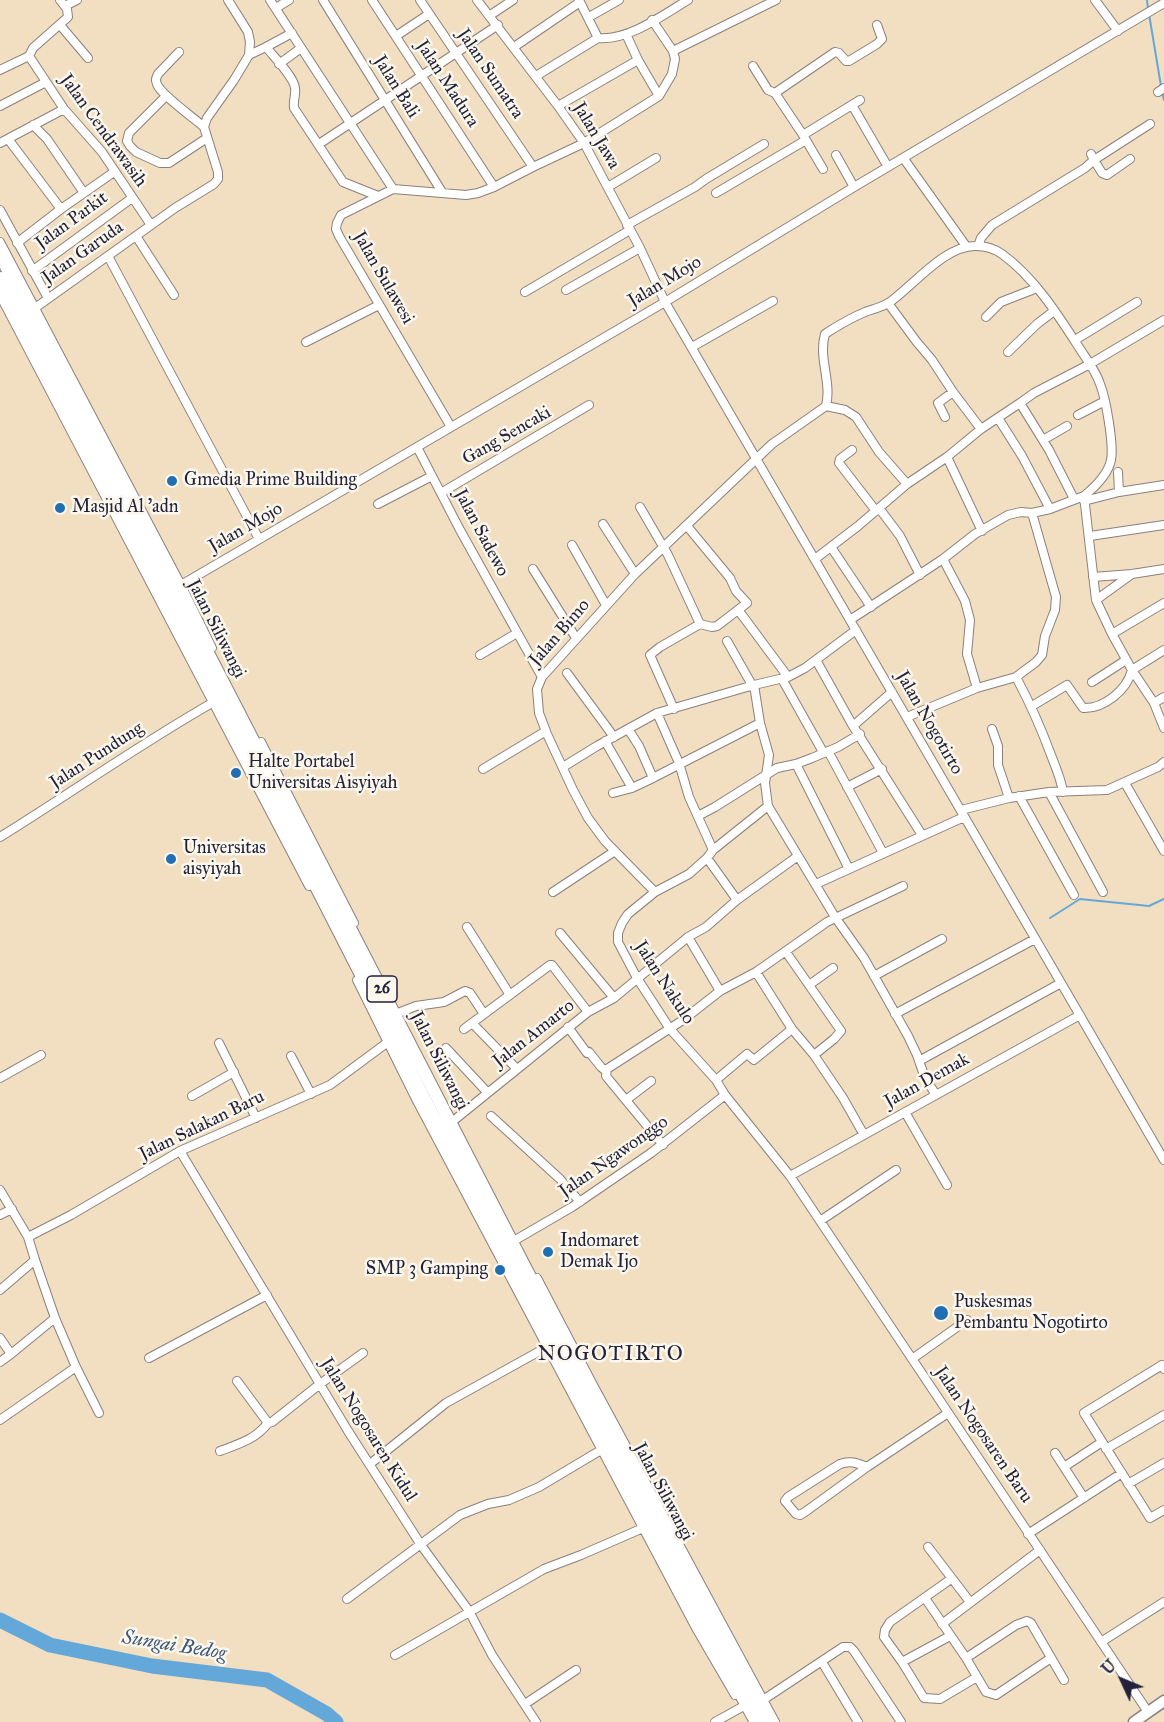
<!DOCTYPE html>
<html>
<head>
<meta charset="utf-8">
<style>
  body { margin:0 }
  #map { position:relative; width:1164px; height:1722px; overflow:hidden; background:#f2dfc1; font-family:"IM FELL Great Primer",serif }
  canvas { display:block }
  .north { position:absolute; left:1092px; top:1650px; width:60px; height:60px; -webkit-text-stroke:4px #fbf7ec; paint-order:stroke; rotate:314deg; font-size:16px; font-weight:700; line-height:24px; text-align:center; color:#22223b }
  .north::after { content:''; display:block; margin:auto; width:21px; height:27px; background:#22223b; clip-path:polygon(50% 0,100% 100%,50% 72%,0 100%) }
</style>
</head>
<body>
<div id="map">
<canvas width="1164" height="1722"></canvas>
<div class="north">U</div>
</div>
<script>
const context = document.querySelector('canvas').getContext('2d');
context.lineJoin = 'round';
function strokePath(path, color, width, dash) { context.strokeStyle = color; context.lineWidth = width; context.lineCap = dash ? 'butt' : 'round'; context.setLineDash(dash || []); context.stroke(path); }
function label(font, color, halo, rows, align = 'center') {
  context.font = font + ' "IM FELL Great Primer",serif'; context.lineWidth = 5; context.setLineDash([]); context.textBaseline = 'middle'; context.strokeStyle = halo; context.fillStyle = color; for (const [text, x, y, turn = 0] of rows) {
    context.save(); context.translate(x, y); context.rotate((+turn || 0) * Math.PI / 180); context.textAlign = isNaN(turn) ? turn : align; if (halo) context.strokeText(text, 0, 0); context.fillText(text, 0, 0); context.restore();
  }
}
const stream = new Path2D(`
  M1147 0 1148 9
  M1149 14 1161 86
  M1162 91 1164 100
  M1050 918 1080 899 1149 906 1164 899`);
const river = new Path2D(`
  M0 1620 50 1645 152 1666 267 1680 327 1714 336 1722`);
const minor = new Path2D(`
  M270 0 393 189
  M323 0 442 192
  M372 0 494 187
  M420 0 533 167
  M477 0 558 106 584 143 640 248 665 302 1164 1160
  M579 0 598 38
  M1095 0 1118 31
  M65 6 77 0
  M276 8 289 0
  M489 16 513 0
  M589 17 619 0
  M60 25 88 58
  M626 34 638 60
  M396 36 429 14
  M598 38C628 41 663 15 688 0
  M266 47C274 57 294 77 295 88 296 95 293 100 294 108L343 182 378 196
  M514 47 580 2
  M673 51 776 0
  M179 52 158 74C156 79 155 79 157 84 160 94 194 118 204 127
  M249 55 266 47 292 33
  M29 56 64 109 102 152 151 225
  M29 56 33 48 68 17 67 9 60 0
  M279 64 301 48
  M753 66 768 90 775 93 803 135 823 169
  M0 70 29 56
  M536 76 598 38
  M1158 92 1164 88
  M775 93 835 52 839 53 846 61H849L877 44 882 39 877 25
  M166 96 129 133 127 141 130 146 136 152 160 163H169L207 138
  M852 105 888 167
  M0 106 46 82
  M558 106 638 60 659 96
  M33 125 47 139 84 193
  M803 135 860 100
  M8 139 61 209 17 243
  M0 143 64 109
  M319 144 498 25
  M1091 154 1094 160 1150 124
  M836 155 854 187
  M904 159 966 246
  M608 187 656 158
  M716 193 806 140
  M61 209 114 172
  M0 210 48 298
  M627 225 695 187 706 179 764 144
  M136 236 174 295
  M0 242 181 585 212 648
  M978 246 981 238 992 225 1085 168 1094 160 1102 173 1107 175 1130 159
  M108 256 259 539
  M32 271 132 198
  M566 290 640 248
  M525 292 630 230
  M0 295 309 886
  M888 303 916 341 932 360 953 392 981 429
  M35 308 175 208 214 184 218 179V172L204 127 207 118 234 80 249 55 250 42 248 32 228 0
  M986 317 1001 302 1037 288
  M1075 340 1137 302
  M306 342 379 305
  M692 347 773 301
  M1008 352 1037 324 1054 311
  M1020 403 1049 450 1074 499
  M826 406 845 410 856 417 879 452 907 484
  M1078 415 1105 401
  M945 417 938 403 953 392
  M998 418 1022 456 1050 509
  M451 427 339 236 336 229 337 223 341 215 393 189 466 195 478 193 494 187 533 167 584 143 659 96 672 74 675 59 673 51 652 20
  M1043 440 1067 426
  M417 447 460 530 542 677
  M852 450 840 459 839 463 876 511
  M947 457 982 531
  M1118 472 1119 492
  M441 493 589 405
  M1084 501 1119 492 1164 485
  M378 504 432 476
  M640 507 668 555 700 624
  M879 508 900 536 920 575
  M603 524 635 574
  M687 526 730 578 736 591 747 603 717 626 712 627 700 624
  M1090 536 1164 525
  M572 545 606 605
  M831 547 871 607
  M815 559 858 526 907 484 947 457 981 429 1020 403 1034 393 1090 364 1164 320
  M943 559 965 601 970 620 967 654 977 688
  M533 569 576 638
  M1093 577 1132 574 1164 569
  M181 585 665 302 854 187 1164 3
  M1096 600 1132 574
  M739 611 788 677
  M850 620 943 559 975 534 1008 515 1021 512 1032 513
  M1112 634 1164 603
  M727 641 752 685
  M480 655 517 633
  M816 660 853 726 922 835
  M567 673 614 737
  M782 679 823 752
  M1092 682 1126 660
  M754 685 760 723 769 755 765 783 768 806 835 917 864 958 908 1036 917 1055 925 1078 936 1095
  M1154 703 1164 697
  M1032 706 1067 685 1083 708C1104 709 1127 690 1132 670L1164 650
  M674 709 650 655 660 647 700 624
  M657 713 679 763 689 797 713 850
  M907 717 977 688 1016 677
  M853 726 892 692
  M628 729 639 746 653 778
  M992 729 998 746V765L1009 798
  M605 741 632 788
  M261 742 354 923
  M828 751 883 853
  M796 764 849 869
  M563 767 597 746 657 713 754 685 788 677 805 668 856 630
  M483 769 546 731
  M1125 783 1164 851
  M847 787 882 769
  M1049 792 1103 892
  M1063 792C1061 779 1056 768 1051 755 1041 728 1030 703 1016 677L1036 662 1042 655 1045 636 1055 610 1056 597 1032 513 1050 509 1084 496
  M613 793 632 788 649 780 760 723
  M1019 796 1074 895
  M768 806 713 850 707 858 689 874 655 892 628 914 622 923 618 933V942L637 978 670 1029 716 1080 725 1095 790 1176 1148 1712
  M961 810 1009 798 1049 792 1107 790 1158 767 1164 762
  M698 816 715 807 777 768 796 764 812 758 838 747 860 734
  M0 837C71 793 140 744 212 703
  M707 858 737 900
  M816 884 964 817
  M553 892 615 851
  M655 892 605 841 588 818 573 790 547 734 539 713 537 689 542 677 635 574 772 444 826 406C832 382 818 358 825 334 837 326 851 318 865 312 873 309 883 307 890 302 914 285 945 245 976 246 985 246 995 249 1002 254 1035 278 1058 315 1080 349 1087 360 1096 371 1100 384 1106 399 1114 445 1111 460 1108 475 1095 487 1084 496L1096 600 1112 634 1132 670 1154 703 1164 728
  M467 927 510 995
  M560 933 614 998
  M688 937 720 991
  M786 952 841 1031 834 1039 814 1055
  M756 972 792 1029 814 1055 843 1098 864 1135
  M874 976 942 939
  M357 980 417 1101 696 1628 735 1695
  M809 985 833 968
  M398 1013 416 1006 444 1002 465 991 470 993 484 1014
  M895 1014 1035 939
  M472 1023 517 1069
  M568 1027 587 1053 589 1052 601 1067 606 1071
  M464 1029 550 965H552L588 1012
  M219 1043 256 1118
  M446 1048 487 1092
  M291 1056 311 1094
  M919 1061 1061 983
  M0 1078 41 1055
  M716 1080 747 1054 754 1060 792 1029
  M192 1096 234 1072
  M626 1100 651 1081
  M905 1112 947 1185
  M491 1116 560 1179 580 1202
  M453 1121 588 1012 614 998 688 937 706 927 737 900 798 856
  M663 1145 610 1081 606 1076 607 1069 683 1020 720 991 756 972 827 922 903 886
  M180 1151 348 1431 421 1545 469 1611 492 1655 536 1722
  M790 1176 1080 1015
  M0 1190 28 1237 35 1260 55 1318 76 1367 99 1413
  M0 1215 12 1209
  M820 1221 896 1170
  M28 1237 71 1215 180 1151 330 1085 388 1042
  M517 1239 572 1207 651 1153 725 1095
  M537 1278 592 1383 775 1722
  M0 1290 35 1260
  M0 1338 11 1354
  M149 1358 267 1295
  M912 1359 967 1320
  M0 1362 11 1354 55 1318
  M1164 1369 1162 1365 1084 1413 1150 1518 1164 1510
  M237 1381 268 1423 272 1422 320 1384 363 1353
  M0 1420 76 1367
  M1106 1449 1164 1415
  M220 1451C239 1444 256 1439 268 1423
  M1055 1453 1084 1498
  M370 1464 446 1403 547 1347
  M867 1467C857 1463 850 1460 840 1464L788 1497 785 1501 796 1514 800 1515 805 1512 867 1467 948 1413
  M1064 1467 1102 1442
  M1128 1484 1164 1463
  M1028 1534 1122 1473
  M928 1547 970 1602
  M951 1579 890 1622 885 1630 884 1637 902 1662 924 1698 940 1699 977 1677
  M925 1598 966 1658 986 1692 996 1695 1051 1658
  M347 1599 460 1515 488 1504 509 1500 539 1487 601 1450
  M942 1624 1040 1550
  M1101 1642 1164 1602
  M395 1655 544 1569 581 1555 643 1528
  M966 1658 1016 1625 1027 1621 1031 1623 1064 1680
  M822 1662 858 1722
  M902 1662 950 1636
  M763 1700 843 1647H850L854 1651 901 1722
  M525 1704 576 1670
  M715 1722 742 1707`);
const major = new Path2D(`
  M1134 1722 1164 1701`);
const highway = new Path2D(`
  M0 255 208 653 591 1395 767 1722
  M0 278 184 628 424 1098 529 1299 699 1618 756 1722`);
const markers = [
  [172,481,6,"#1f6fb2"],
  [60,508,6,"#1f6fb2"],
  [236,773,6,"#1f6fb2"],
  [171,859,6,"#1f6fb2"],
  [548,1252,6,"#1f6fb2"],
  [500,1270,6,"#1f6fb2"],
  [941,1313,8,"#1f6fb2"]
];
const shields = [
  [382,989,30]
];
const shieldNames = [
  ["26",382,989]
];
const streetNames = [
  ["Jalan Sumatra",490,74,56],
  ["Jalan Madura",447,84,57],
  ["Jalan Bali",396,87,58],
  ["Jalan Cendrawasih",103,131,54],
  ["Jalan Jawa",596,136,59],
  ["Jalan Parkit",72,221,-36],
  ["Jalan Garuda",83,253,-35],
  ["Jalan Sulawesi",383,278,60],
  ["Jalan Mojo",665,282,-31],
  ["Gang Sencaki",507,436,-30],
  ["Jalan Mojo",246,528,-30],
  ["Jalan Sadewo",481,533,62],
  ["Jalan Siliwangi",216,629,63],
  ["Jalan Bimo",560,633,-49],
  ["Jalan Nogotirto",929,723,60],
  ["Jalan Pundung",97,756,-33],
  ["Jalan Nakulo",664,983,57],
  ["Jalan Amarto",534,1034,-38],
  ["Jalan Siliwangi",439,1061,63],
  ["Jalan Demak",927,1081,-29],
  ["Jalan Salakan Baru",202,1126,-26],
  ["Jalan Ngawonggo",614,1157,-35],
  ["Jalan Nogosaren Kidul",368,1430,58],
  ["Jalan Nogosaren Baru",983,1435,56],
  ["Jalan Siliwangi",663,1492,62]
];
const poiNames = [
  ["Gmedia Prime Building",184,481],
  ["Masjid Al 'adn",72,508],
  ["Halte Portabel",248,763],
  ["Universitas Aisyiyah",248,784],
  ["Universitas",183,849],
  ["aisyiyah",183,870],
  ["Indomaret",560,1242],
  ["Demak Ijo",560,1263],
  ["SMP 3 Gamping",488,1270,"right"],
  ["Puskesmas",954,1303],
  ["Pembantu Nogotirto",954,1324]
];
const waterNames = [
  ["Sungai Bedog",174,1646,9]
];
const quarterNames = [
  ["NOGOTIRTO",611,1355]
];
strokePath(stream, '#64a8d9', 2);
strokePath(river, '#64a8d9', 15);
strokePath(minor, '#8a807e', 10);
strokePath(major, '#8a807e', 13);
strokePath(highway, '#8a807e', 14);
strokePath(minor, '#fff', 8);
strokePath(major, '#fff', 10);
strokePath(highway, '#fff', 12);
for (const [x, y, r, color] of markers) { const dot = new Path2D(); dot.arc(x, y, r, 0, 2 * Math.PI); context.fillStyle = color; context.fill(dot); strokePath(dot, '#fbf7ec', 2); }
for (const [x, y, w] of shields) { const box = new Path2D(); box.roundRect(x - w / 2, y - 13, w, 26, 4.5); context.fillStyle = '#fbf7ec'; context.fill(box); strokePath(box, '#22223b', 1.5); }
label('bold 16px', '#22223b', null, shieldNames);
label('18px', '#22223b', '#fbf7ec', streetNames);
label('18px', '#22223b', '#fbf7ec', poiNames, 'left');
label('italic 20px', '#3c587a', '#fbf7ec', waterNames);
context.letterSpacing = '1.5px';
label('21px', '#22223b', '#fbf7ec', quarterNames);
context.letterSpacing = '0px';
</script>
</body>
</html>
